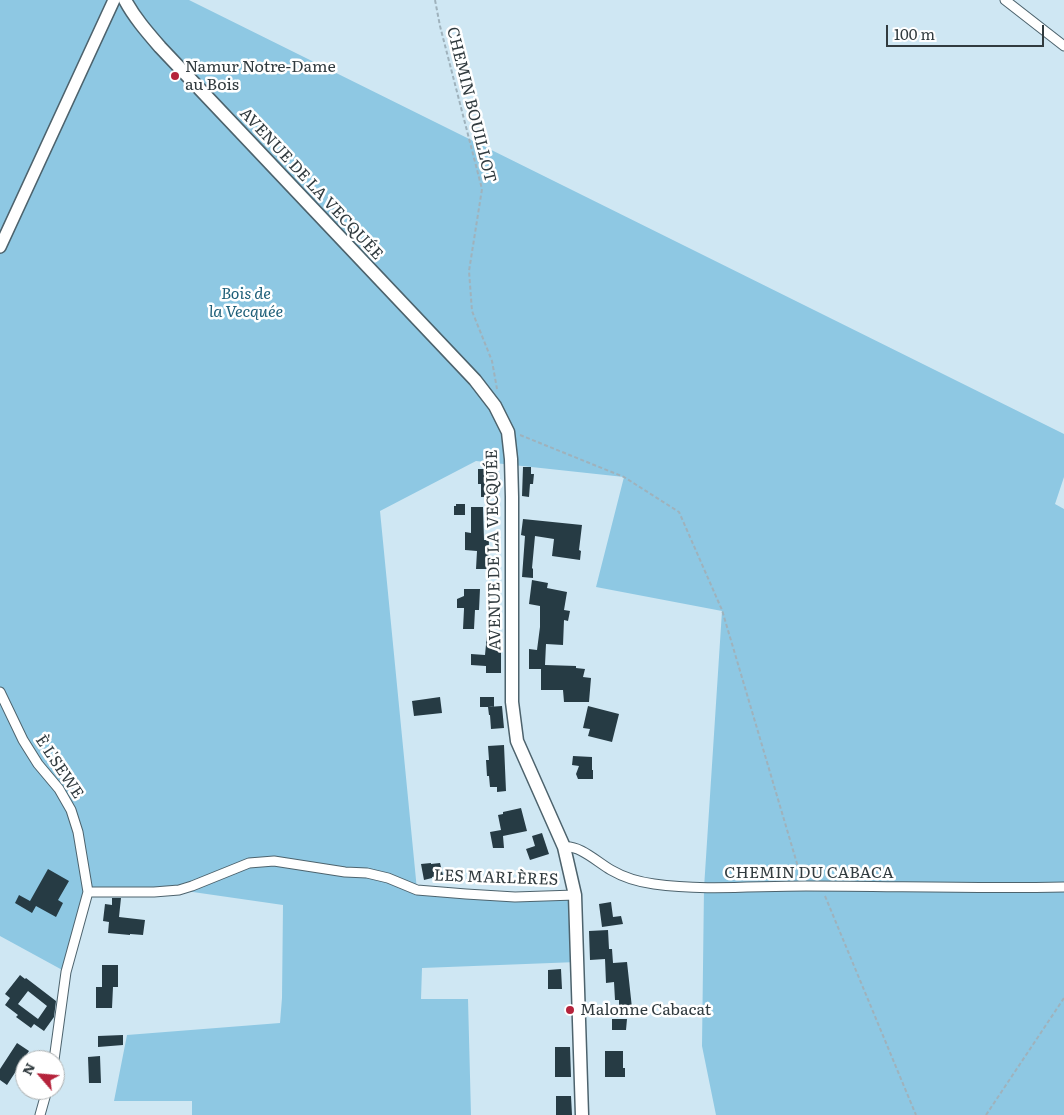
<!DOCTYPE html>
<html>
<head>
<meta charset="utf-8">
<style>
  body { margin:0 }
  #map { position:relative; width:1064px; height:1115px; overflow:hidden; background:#cfe7f3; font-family:Literata,serif }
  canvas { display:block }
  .north { position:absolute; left:15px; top:1050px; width:50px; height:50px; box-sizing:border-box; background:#fff; border:1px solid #adb1b2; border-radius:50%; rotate:297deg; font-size:14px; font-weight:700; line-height:20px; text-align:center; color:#313b3f }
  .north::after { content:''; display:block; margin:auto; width:18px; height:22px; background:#b5233b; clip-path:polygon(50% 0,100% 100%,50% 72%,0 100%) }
  .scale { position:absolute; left:886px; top:25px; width:158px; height:22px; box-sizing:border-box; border:2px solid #313b3f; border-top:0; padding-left:6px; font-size:15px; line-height:18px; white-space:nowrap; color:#313b3f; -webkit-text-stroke:4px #fff; paint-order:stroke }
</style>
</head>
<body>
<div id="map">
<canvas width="1064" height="1115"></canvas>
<div class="north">N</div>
<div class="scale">100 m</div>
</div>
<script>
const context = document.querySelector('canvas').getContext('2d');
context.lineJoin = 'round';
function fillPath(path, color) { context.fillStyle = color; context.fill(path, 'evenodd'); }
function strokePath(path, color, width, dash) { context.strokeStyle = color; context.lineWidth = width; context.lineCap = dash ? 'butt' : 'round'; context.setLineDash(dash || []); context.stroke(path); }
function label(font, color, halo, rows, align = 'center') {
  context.font = font + ' Literata,serif'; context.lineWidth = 5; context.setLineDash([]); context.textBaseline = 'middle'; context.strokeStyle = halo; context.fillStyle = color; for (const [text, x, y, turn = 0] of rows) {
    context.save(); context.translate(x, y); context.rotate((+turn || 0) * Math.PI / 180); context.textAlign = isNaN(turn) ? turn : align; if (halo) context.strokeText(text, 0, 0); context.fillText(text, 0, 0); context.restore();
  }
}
const green = new Path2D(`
  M0 0H189L1064 434V477L1055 504 1064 509V1115H716L702 1046 704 888 722 611 596 587 624 477 476 461 380 511 417 890 575 895 577 962 422 968 421 999H468L471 1115H192V1101H114L127 1035 280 1023 282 998 283 905 179 890 88 892 66 972 0 936Z`);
const building = new Path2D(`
  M523 467H531V474H534L533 484H530L529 497 522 496Z
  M478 469H494L495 497H481V484H478Z
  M456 504H465V515H454V506H456Z
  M471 507H483L484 540H489L488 569H476L477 551 465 550V532L471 533Z
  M523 519 582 525 579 550 581 551 580 560 552 556 554 539 535 536 532 568 533 569V578L522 577 525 536 521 535Z
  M532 580 548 583 547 588 567 592 564 610 570 611 568 621 564 620 563 645 546 644 545 665 576 666V668L585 669 583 677 591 678 589 702H564L563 690H541V669H529V649L537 650 540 627V606L529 604Z
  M464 589H480L479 610H475L474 629H463L464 609V608H457V599L464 596Z
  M487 634H501V673H486V666L471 665V654L485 655Z
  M440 697 442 713 414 716 412 701Z
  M480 697H494V707H480Z
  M502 706 504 728 491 729 490 715H489L488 707Z
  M588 706 619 714 612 742 588 736 590 729 583 728Z
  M504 745 506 791 497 792V787H490L489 776H487L486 760H489L488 746Z
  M573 756 592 757V770H593V779H578L576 774 579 766 572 765Z
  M521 808 527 831 503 836 504 848H493L490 832 501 830 498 815 503 814V812Z
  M542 833 549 854 530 860 526 849 535 846 532 836Z
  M431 863V864L440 863 443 875 432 877V878L424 880 421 864Z
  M48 869 69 881 58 900 63 903 56 917 36 906 32 913 15 903 19 895 30 901Z
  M112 898H121L119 917 145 920 143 935 130 934V935L108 933 109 922 103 921 105 904 112 905Z
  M611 902 613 917 621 916 623 924 602 927 599 904Z
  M608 930 609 949H612L613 963 627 962 632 1008 619 1009V1000H615L614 982 606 983 605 959 590 960 589 931Z
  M102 965H118V987H113L112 1008H96V987H102Z
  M561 969 562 989H548V970Z
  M20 975 25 979 26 978 56 1001 54 1017 44 1031 34 1024 31 1028 16 1017 18 1015 5 1005 10 998 5 994ZM28 991 47 1006 38 1019 18 1004Z
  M612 1019H627L626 1030H612Z
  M123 1035V1045L98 1047V1036Z
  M17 1043 29 1051 7 1085 0 1080V1069Z
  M555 1047H570L571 1077H555Z
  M605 1051H623V1068H625V1077H605Z
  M100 1056 101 1083H89L88 1057Z
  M556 1096H571L572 1115H556Z`);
const path = new Path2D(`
  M435 0 440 26 482 189 469 271 472 311 492 361 497 389
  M520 435 624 477 679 512 722 610 801 877
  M825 896 916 1115
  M986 1115 1064 998`);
const minor = new Path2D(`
  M1005 0 1064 46
  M0 692 23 740 38 764 59 789 71 810 78 832 88 892 66 972 54 1060
  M564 847C580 845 597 862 611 870 623 877 639 882 654 884 704 891 755 886 806 886 892 886 978 889 1064 887
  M88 892H154L179 890 192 886 249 863 274 861 345 872 367 873 388 878 417 890 466 894 515 897 575 895
  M40 1115 47 1090`);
const tertiary = new Path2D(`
  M0 247 114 0`);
const secondary = new Path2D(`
  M125 0C134 17 147 32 160 47L475 380 495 406 508 432 511 459 512 497V702L517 741 564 847 575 895 582 1115`);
const markers = [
  [175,76,5,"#b5233b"],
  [570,1010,5,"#b5233b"]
];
const poiNames = [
  ["Namur Notre-Dame",185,67],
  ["au Bois",185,85],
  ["Malonne Cabacat",580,1010]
];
const streetNames = [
  ["CHEMIN BOUILLOT",471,105,76],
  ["AVENUE DE LA VECQUÉE",311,184,47],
  ["AVENUE DE LA VECQUÉE",494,550,-91],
  ["È L'SEWE",59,767,56],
  ["CHEMIN DU CABACA",809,873],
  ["LES MARLÈRES",496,878,2]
];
const parkNames = [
  ["Bois de",246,294],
  ["la Vecquée",246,312]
];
fillPath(green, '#8ec8e3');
fillPath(building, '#263b44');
strokePath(minor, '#4d636d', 11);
strokePath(tertiary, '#4d636d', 14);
strokePath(secondary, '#4d636d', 15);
strokePath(path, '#9fb2bc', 2, [4, 2.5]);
strokePath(minor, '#fff', 9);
strokePath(tertiary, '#fff', 11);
strokePath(secondary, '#fff', 12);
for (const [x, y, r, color] of markers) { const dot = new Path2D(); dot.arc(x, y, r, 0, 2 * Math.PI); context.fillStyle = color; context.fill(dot); strokePath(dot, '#fff', 2); }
label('16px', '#313b3f', '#fff', poiNames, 'left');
label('16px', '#313b3f', '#fff', streetNames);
label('italic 16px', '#1d5e78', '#fff', parkNames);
</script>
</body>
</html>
